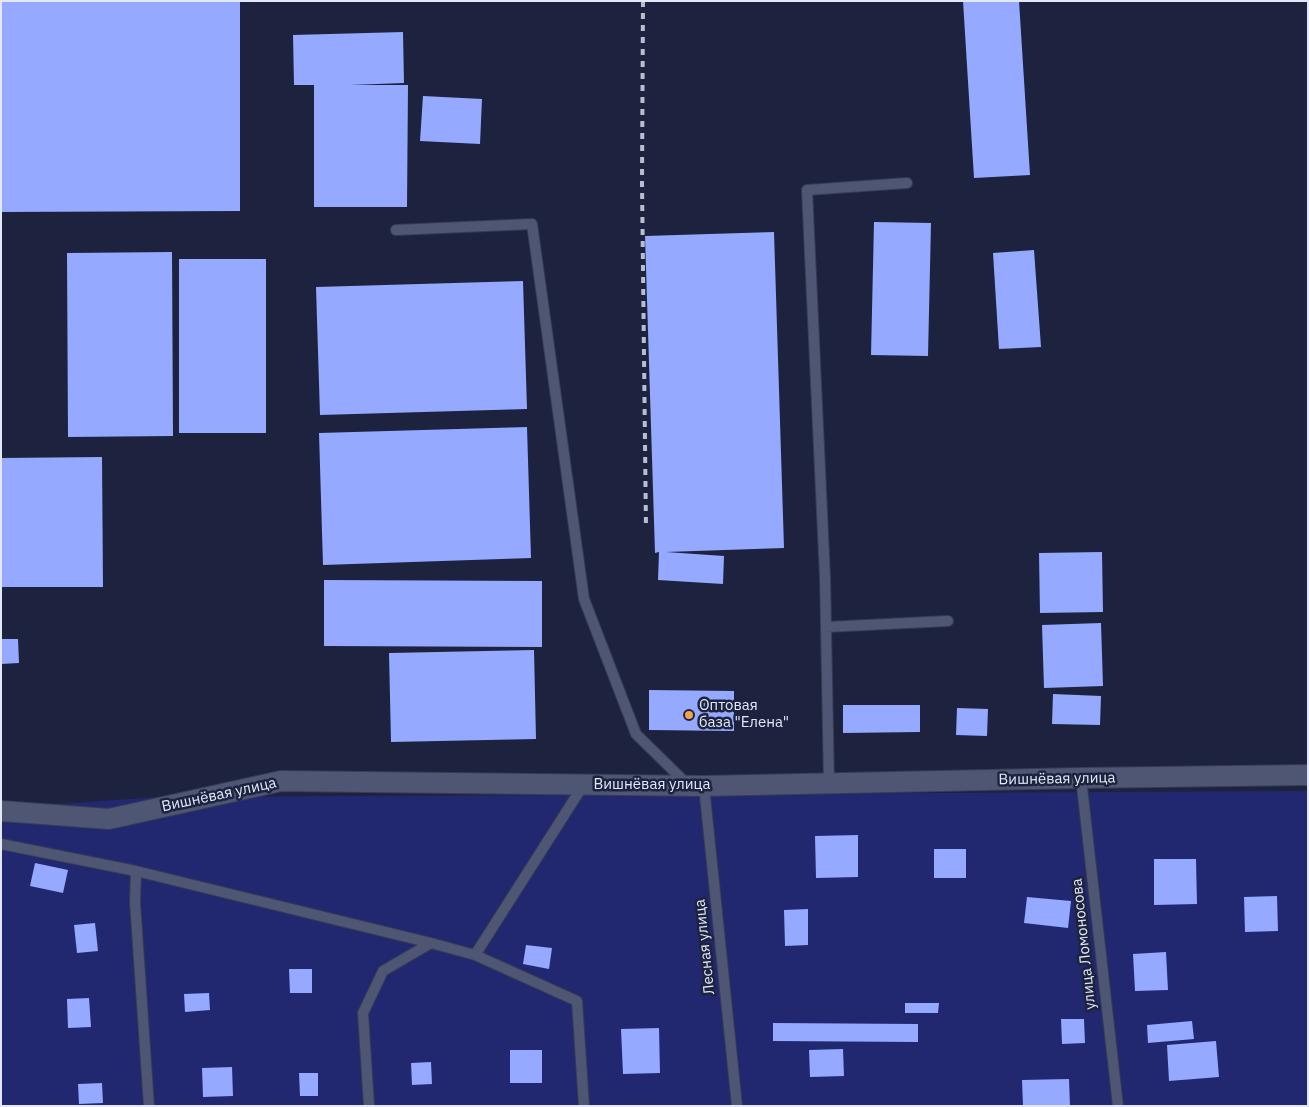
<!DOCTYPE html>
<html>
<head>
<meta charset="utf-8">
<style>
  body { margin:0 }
  #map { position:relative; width:1309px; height:1107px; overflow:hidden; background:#1d233e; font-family:"IBM Plex Sans",sans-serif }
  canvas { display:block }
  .frame { position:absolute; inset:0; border:2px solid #e2e8fa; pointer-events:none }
</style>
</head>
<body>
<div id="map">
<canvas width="1309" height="1107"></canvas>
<div class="frame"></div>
</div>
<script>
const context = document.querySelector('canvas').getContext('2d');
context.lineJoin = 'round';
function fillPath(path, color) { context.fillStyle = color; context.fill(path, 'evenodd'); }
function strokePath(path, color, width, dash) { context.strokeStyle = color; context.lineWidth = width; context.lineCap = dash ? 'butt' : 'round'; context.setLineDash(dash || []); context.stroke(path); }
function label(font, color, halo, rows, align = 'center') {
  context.font = font + ' "IBM Plex Sans",sans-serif'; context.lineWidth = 5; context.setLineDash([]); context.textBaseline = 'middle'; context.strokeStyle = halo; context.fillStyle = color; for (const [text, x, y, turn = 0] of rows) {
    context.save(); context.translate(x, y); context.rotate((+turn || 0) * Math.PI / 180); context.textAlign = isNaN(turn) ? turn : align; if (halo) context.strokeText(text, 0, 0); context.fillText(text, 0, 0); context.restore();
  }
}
const green = new Path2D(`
  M1308 791V1106H1V808L159 797Z`);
const building = new Path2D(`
  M1 1H240V211L1 212Z
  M963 1H1019L1030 175 974 178Z
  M403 32 404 83 350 85H408L407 207H314V85H294L293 35Z
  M423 96 482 99 480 144 420 141Z
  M874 222 931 223 928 356 871 355Z
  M774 232 784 548 666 552 724 556 723 584 658 580 659 552 655 553 645 236Z
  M1034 250 1041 347 999 349 993 253Z
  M172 252 173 436 68 437 67 253Z
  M179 259H266V433H179Z
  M523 281 527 409 320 415 316 287Z
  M527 427 531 558 323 565 319 433Z
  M102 457 103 587H1V458Z
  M1102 552 1103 612 1040 613 1039 553Z
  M324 580 542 581V647L324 646Z
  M1101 623 1103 686 1044 688 1042 625Z
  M1 639H18L19 663 1 664Z
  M534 650 536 739 391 742 389 653Z
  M649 690 734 691V731L649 730Z
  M1053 694 1101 696 1100 725 1052 724Z
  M843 705H920V732L843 733Z
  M957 708 988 709 987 736 956 735Z
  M858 835V877L816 878 815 836Z
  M934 849H966V878H934Z
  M1154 859H1196L1197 904 1154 905Z
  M35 863 68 870 63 893 30 886Z
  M1277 896 1278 931 1245 932 1244 897Z
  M1027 897 1071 901 1068 928 1024 923Z
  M808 909V945L785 946 784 910Z
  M95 923 98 951 77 953 74 925Z
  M526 945 552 948 549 969 523 964Z
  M1166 952 1168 990 1135 991 1133 954Z
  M289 969H312V993H290Z
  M209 993 210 1010 185 1012 184 994Z
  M89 998 91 1027 68 1028 67 999Z
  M905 1003H939L938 1013H905Z
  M1061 1019H1084L1085 1043 1062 1044Z
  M1192 1021 1194 1039 1148 1043 1147 1025Z
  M773 1023 918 1024V1042L773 1041Z
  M659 1028 660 1073 623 1074 621 1029Z
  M1216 1041 1219 1077 1169 1081 1167 1045Z
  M843 1049 844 1076 810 1077 809 1050Z
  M510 1050H542V1083H510Z
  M431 1062 432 1084 412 1085 411 1063Z
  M232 1067 233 1096 203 1097 202 1068Z
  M299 1073H318V1096H300Z
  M1069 1079 1070 1106H1023L1022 1080Z
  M102 1083 103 1103 79 1104 78 1084Z`);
const lane = new Path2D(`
  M396 230 532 224 584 599 636 734 688 785
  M826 627 948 621
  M1081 778 1118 1106
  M829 783 825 577 807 190 907 183
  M704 786 737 1106
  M1 844 136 871 431 943
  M136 871 135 902 149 1106
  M475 955 577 1001 584 1106
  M369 1106 363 1013 383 971 431 943 475 955 584 784`);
const street = new Path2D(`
  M1 811 109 819 281 781 704 786 1081 778 1308 775`);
const rail = new Path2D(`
  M643 1 642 183 646 529`);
const markers = [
  [689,715,5,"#f7a14a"]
];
const poiNames = [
  ["Оптовая",699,706],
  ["база \"Елена\"",699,723]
];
const streetNames = [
  ["Вишнёвая улица",1057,779,-1],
  ["Вишнёвая улица",652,785],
  ["Вишнёвая улица",219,795,-12],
  ["улица Ломоносова",1084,944,-96],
  ["Лесная улица",705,947,-96]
];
fillPath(green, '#212870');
fillPath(building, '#94a9ff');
strokePath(lane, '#383c53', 12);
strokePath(street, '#383c53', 22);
strokePath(lane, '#4e5674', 10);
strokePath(street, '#4e5674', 20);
strokePath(rail, '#b8bed2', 4, [6, 6]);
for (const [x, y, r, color] of markers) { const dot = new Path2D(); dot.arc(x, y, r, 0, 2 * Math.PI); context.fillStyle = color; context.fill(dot); strokePath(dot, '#1d233e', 2); }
label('15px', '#e2e8fa', '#1d233e', poiNames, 'left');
label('15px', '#e2e8fa', '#1d233e', streetNames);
</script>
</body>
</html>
